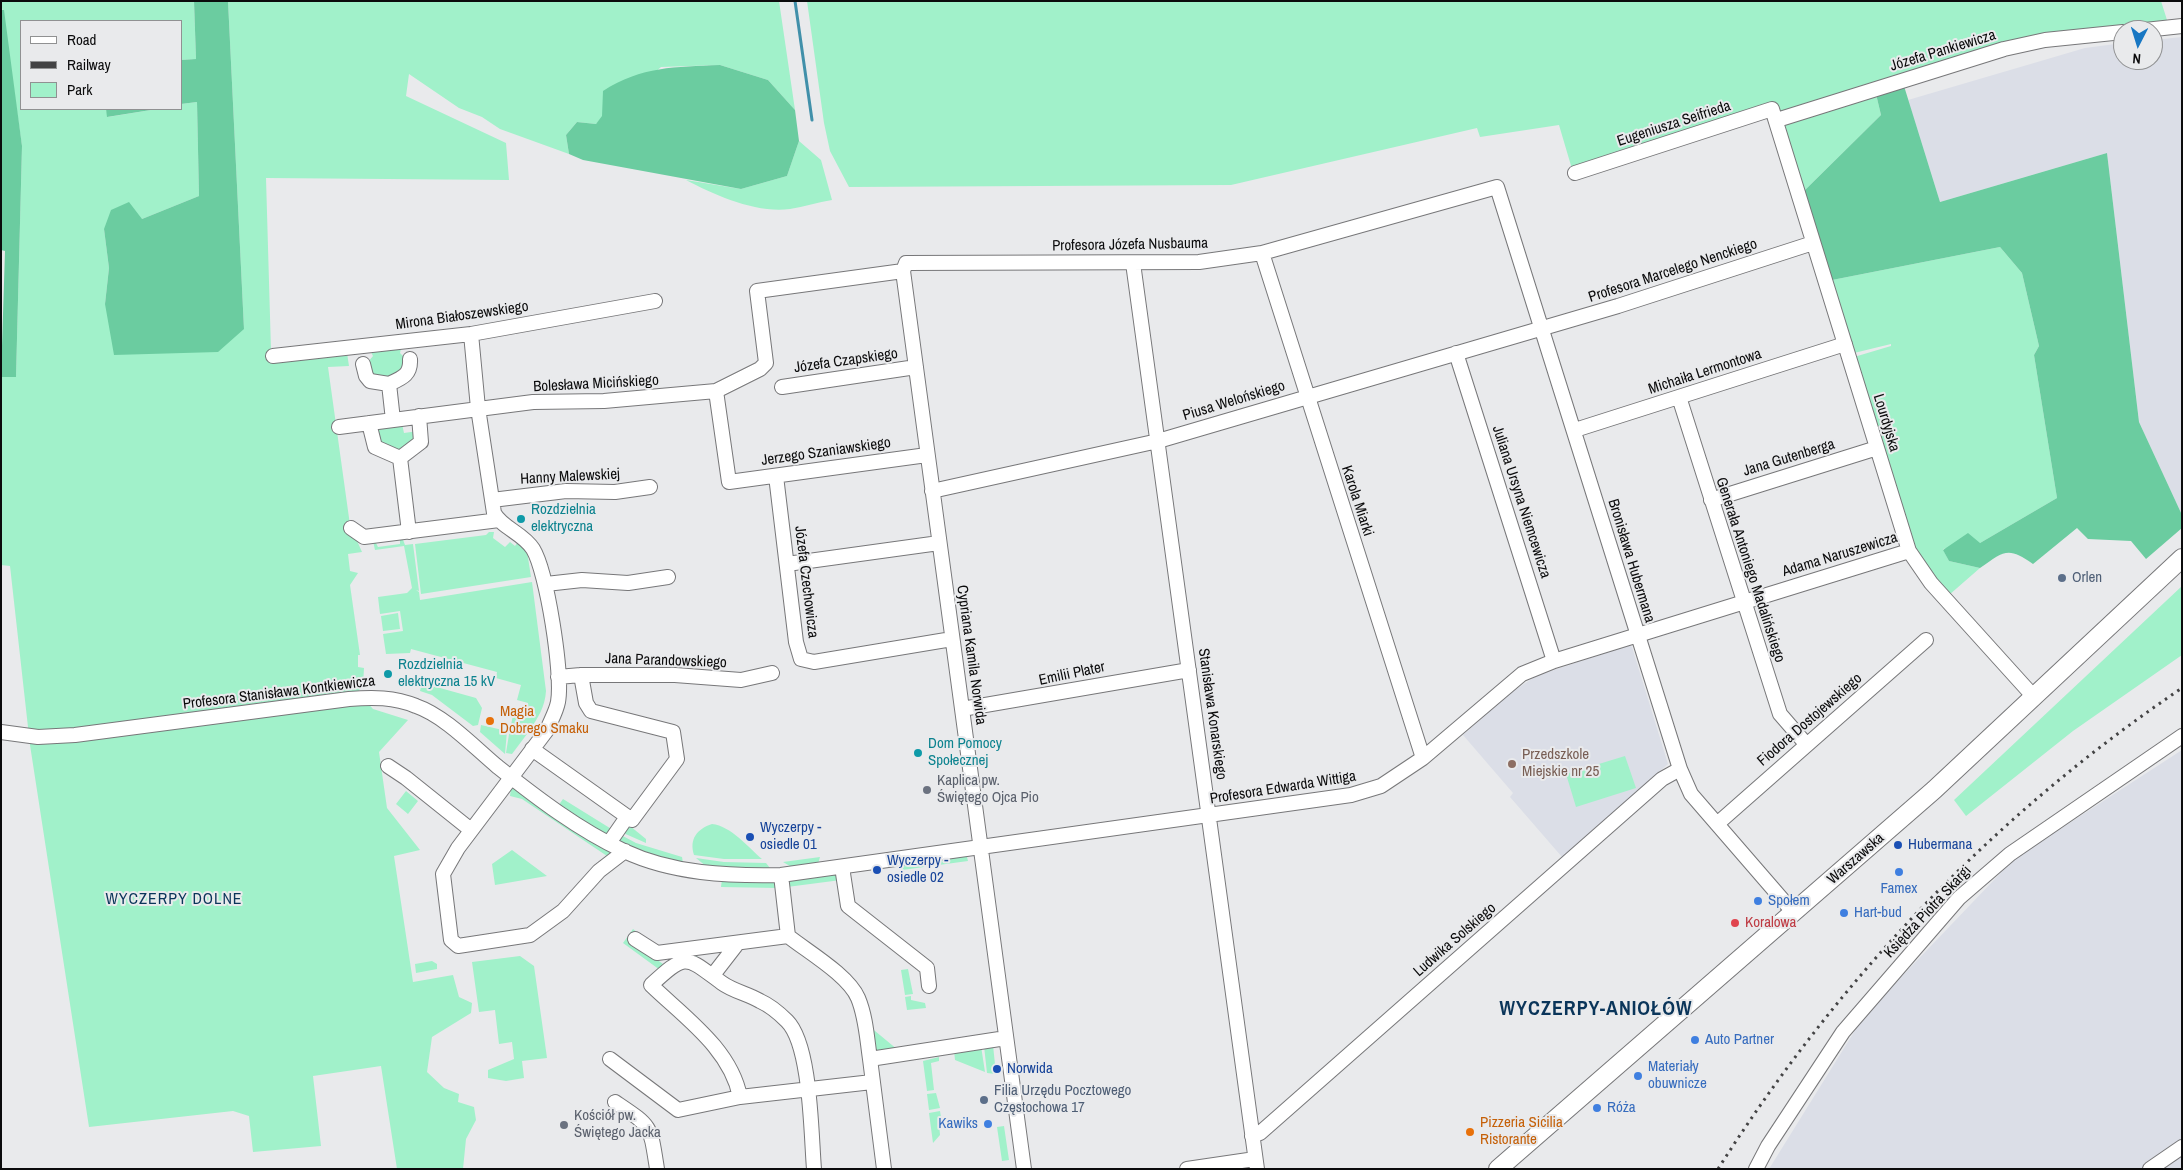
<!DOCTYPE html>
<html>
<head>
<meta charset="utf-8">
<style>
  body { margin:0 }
  #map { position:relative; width:2183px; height:1170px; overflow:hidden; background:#e9eaec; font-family:"Archivo Narrow",sans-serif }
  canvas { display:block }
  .frame { position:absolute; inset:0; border:2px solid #0b0b0c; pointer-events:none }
  .legend { position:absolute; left:20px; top:20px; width:162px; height:90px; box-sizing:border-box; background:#e9eaec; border:1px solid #909192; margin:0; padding:6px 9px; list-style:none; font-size:15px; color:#0b0b0c }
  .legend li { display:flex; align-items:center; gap:10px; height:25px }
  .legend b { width:25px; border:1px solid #909192 }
  .north { position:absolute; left:2113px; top:20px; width:50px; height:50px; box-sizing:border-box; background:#e9eaec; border:1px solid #909192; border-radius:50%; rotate:185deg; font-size:14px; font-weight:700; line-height:20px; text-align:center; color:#0b0b0c }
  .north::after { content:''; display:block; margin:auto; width:18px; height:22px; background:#1877c3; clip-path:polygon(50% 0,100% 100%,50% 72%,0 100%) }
</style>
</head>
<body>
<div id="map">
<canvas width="2183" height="1170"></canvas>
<div class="frame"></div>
<ul class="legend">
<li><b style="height:6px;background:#fff"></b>Road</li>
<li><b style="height:6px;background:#434344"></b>Railway</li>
<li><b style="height:14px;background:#a1f1ca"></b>Park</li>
</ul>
<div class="north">N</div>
</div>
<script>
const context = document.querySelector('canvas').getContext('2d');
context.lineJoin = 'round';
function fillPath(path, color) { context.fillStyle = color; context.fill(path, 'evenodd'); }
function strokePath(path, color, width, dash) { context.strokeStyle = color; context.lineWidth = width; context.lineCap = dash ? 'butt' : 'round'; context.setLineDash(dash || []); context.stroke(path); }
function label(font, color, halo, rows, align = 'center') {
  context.font = font + ' "Archivo Narrow",sans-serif'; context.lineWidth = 4; context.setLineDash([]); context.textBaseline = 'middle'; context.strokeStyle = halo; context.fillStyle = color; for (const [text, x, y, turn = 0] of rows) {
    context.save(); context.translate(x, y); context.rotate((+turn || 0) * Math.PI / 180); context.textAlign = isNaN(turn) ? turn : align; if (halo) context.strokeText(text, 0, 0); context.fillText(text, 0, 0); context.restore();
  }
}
const built = new Path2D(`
  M2182 37V515L2139 422 2107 153 1940 202 1908 100 2085 48 2123 43V60H2153V40Z
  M1629 645 1632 647 1668 764 1562 857 1510 797 1513 793 1463 735 1512 692 1536 676Z
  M2182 750V1169H1769L1864 1016 2014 859Z`);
const green = new Path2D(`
  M1 1H194L196 59 181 60V21H21V109H106L108 117 157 109H181V104L197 102 199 196 142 219 104 229 109 268 105 304 244 329 228 1H779L795 110 768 80 720 65 661 67 596 124 577 122 566 135 569 154 500 129 482 117 459 108 409 74 406 96 506 143 509 180 266 178 271 351 347 353 349 366 328 367 350 525 362 552 348 554 350 571 358 573 350 585 360 655H358V667L364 668 363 685 358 692 373 709 408 720 379 752 387 808 420 850 394 856 413 982 453 975 459 997 472 1003 471 1013 432 1037 427 1072 444 1088 459 1094 458 1102 474 1107 476 1120 466 1139 463 1169H397L381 1066 313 1076 321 1146 253 1152 249 1116 233 1111 89 1127 30 745 10 566 1 565V377H16L22 146Z
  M807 1H2161L2167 20 2057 34 1874 86 1881 115 1803 192 1779 109 1572 169 1559 125 1480 137 1477 128 1231 185 849 187 830 151 824 123Z
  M799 141 821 160 832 200C818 202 804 207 790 209 758 214 714 195 686 180L741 189 787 176Z
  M2000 247 2022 273 2039 346 2034 355 2057 498 1980 543 1943 549 1949 561 1980 568 1949 595 1914 549 1854 357 1891 346V344L1854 353 1832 280Z
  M401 349 400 353 408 361V366L389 379 371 376 368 362 373 356 371 352Z
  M402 424 404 433 418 431V438L399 454 382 449 376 427Z
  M489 532H494L493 538 505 547 510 542 515 546 518 542 527 551 531 577 421 594 415 544 486 535Z
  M400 537H402L405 545 413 544 419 591 416 590 419 592 420 600 532 582 546 691C545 707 538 718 529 731L511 725 513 715 524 718 528 703 517 700 521 685 496 678 497 672 411 649 410 653 386 654 383 634 403 631 400 611 380 614 378 597 407 593 412 588 404 546 375 550 373 541H375L378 547 400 544Z
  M2182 586V655L2073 731 1966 816 1954 800Z
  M398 613 400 629 383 631 381 616Z
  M422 683 476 698 482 708 478 725 473 726 432 695 420 691Z
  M481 725 507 731 505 754 480 732Z
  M510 728 527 734 512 754 506 753Z
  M1625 756 1636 788 1576 807 1566 774Z
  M515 787 614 851 610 858 522 799 510 796 511 788Z
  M406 791 418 801 408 814 396 804Z
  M563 799 613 830 605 836 558 806Z
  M712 824C731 826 748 847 762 859H724L694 855C689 839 697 829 712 824Z
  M630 826 646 839V843L621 832Z
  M619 834 636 843 682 857 683 863 658 859 618 843Z
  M512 850 547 876 495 885 492 864Z
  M966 853 968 861 902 870 900 863Z
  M820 857 818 864 795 869 783 862Z
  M696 858 724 862 766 863 770 868 767 871 707 867Z
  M837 872 841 880 787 887 790 880Z
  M722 879 773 881 777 888 721 887Z
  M633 929 637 932 631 941 663 964 679 955 693 953 711 968 699 962 660 970 623 943Z
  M520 956 534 966 547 1058 522 1061 524 1078 506 1081 488 1078V1070L514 1059 512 1042 499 1044 495 1010 479 1012 472 962Z
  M432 961 437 964V969L416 973 415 964Z
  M908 969 913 994 905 995 901 970Z
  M911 996V1000L925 1003 926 1008 907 1010 905 997Z
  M869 1026 898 1050 877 1052 874 1049Z
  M993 1045 996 1074 987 1073 984 1046Z
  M981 1046 985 1072 955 1060 954 1050Z
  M939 1057V1061L931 1063 934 1090 927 1091 923 1061Z
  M936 1093 940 1108 929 1110 927 1094Z
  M940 1111 942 1123 939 1124 940 1135 933 1143 929 1113Z
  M1004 1126 1009 1160 1002 1161 997 1127Z`);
const forest = new Path2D(`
  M194 1H228L244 329 218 352 114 355 105 304 109 268 104 229 111 210 129 202 142 219 199 196 197 102 181 104V60L196 59Z
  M1 10H4L22 146 16 377H1L5 251 1 250Z
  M720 65 768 80 795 110 799 141 787 176 741 189 583 160 569 154 566 135 577 122 596 124 602 116 603 91C642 66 675 67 720 65Z
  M1904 86 1940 202 2107 153 2139 422 2182 515V528L2146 559 2131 541 2088 539 2077 528 2033 564C2008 546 2004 551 1980 568L1949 561 1943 550 1968 533 1980 543 2057 498 2034 355 2039 346 2022 273 2000 247 1832 280 1803 192 1881 115 1876 94Z
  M106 109H157L107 117Z`);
const stream = new Path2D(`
  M795 1 812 120`);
const minor = new Path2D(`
  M2145 30 2182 26
  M1777 120 2004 49 2045 40 2123 32
  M1575 173 1772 109 1909 551 1931 583 2034 697
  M1262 253 1423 758
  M1133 263 1257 1169
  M471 334 478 408 494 513C502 528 523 533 533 549 547 572 563 674 558 702 556 712 551 720 547 730L458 848 443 874 451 940 458 946 530 935 563 911 599 871 625 851
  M1456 353 1554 661
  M273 356 471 334 655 301
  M363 364 366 376 370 381 389 384
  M782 387 916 367
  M716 391 729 482 927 455
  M1679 397 1780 714 1806 744
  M393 420 389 384C402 378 411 375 410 359
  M369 423 375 447 400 458 421 442 419 416
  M339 427 533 402 604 401 716 391 760 369 766 363 757 291 903 271
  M1575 430 1845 344
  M400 458 409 532
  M776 476 796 642 801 659 814 662 952 639
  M932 491 1158 441 1618 306 1813 243
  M492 500 566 491 615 492 650 487
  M1711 500 1877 448
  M351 528 364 537 499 520
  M787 564 939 543
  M546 584 582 580 628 583 668 577
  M558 677 581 675H675L741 680 772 673
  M962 709 1189 670
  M1 732 38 737 75 735 349 699C373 697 394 697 416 706 445 716 474 747 498 767 537 798 579 830 624 851 673 874 728 876 781 875L1351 795 1381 786 1423 758 1522 674 1554 661 1909 551
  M532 749 632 820 677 759 673 732 591 711 586 703 581 675
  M388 766 406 778 471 830
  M1717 824 1926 640
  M609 843 627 817
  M842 867 848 906 922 964 927 968 929 986
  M781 875 788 936C808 952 848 975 858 998 866 1017 867 1039 870 1059
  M635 939 657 953 788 936
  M713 975 737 944
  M610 1059 678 1110 740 1097 872 1082
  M740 1097C731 1049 684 1017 651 985 687 952 685 956 722 983 733 991 748 994 760 1001 769 1005 780 1014 787 1021 811 1045 811 1134 814 1169
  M615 1102C652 1127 650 1124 657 1169
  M1252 1136 1260 1133 1662 779 1680 769
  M884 1169 870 1059 1006 1038
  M1024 1169 903 271 906 263 1199 262 1262 253 1497 187 1680 769 1691 794 1794 913
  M1187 1169 1255 1159
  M1756 1169 1768 1146 1843 1032 1959 898 2010 854 2182 736
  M2150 1169 2182 1147`);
const major = new Path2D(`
  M1498 1169 1934 790 2182 558`);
const rail = new Path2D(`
  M1718 1169C1839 978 1994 815 2182 688`);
const markers = [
  [521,519,5,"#0f9aa8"],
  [2062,578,5,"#5c6f8a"],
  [388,674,5,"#0f9aa8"],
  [490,721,5,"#e8710a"],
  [918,753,5,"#0f9aa8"],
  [1512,764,5,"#8d6e63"],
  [927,790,5,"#6b7280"],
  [750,837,5,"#1a4fb4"],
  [1898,845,5,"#1a4fb4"],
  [877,870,5,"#1a4fb4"],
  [1899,872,5,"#3f7fe0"],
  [1758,901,5,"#3f7fe0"],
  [1844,913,5,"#3f7fe0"],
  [1735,923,5,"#e0444e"],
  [1695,1040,5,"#3f7fe0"],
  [997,1069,5,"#1a4fb4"],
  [1638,1076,5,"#3f7fe0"],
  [984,1100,5,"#5c6f8a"],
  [1597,1108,5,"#3f7fe0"],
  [988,1124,5,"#3f7fe0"],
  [564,1125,5,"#6b7280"],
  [1470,1132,5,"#e8710a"]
];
const streetNames = [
  ["Józefa Pankiewicza",1943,51,-17],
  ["Eugeniusza Seifrieda",1674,124,-18],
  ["Profesora Józefa Nusbauma",1130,245,-1],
  ["Profesora Marcelego Nenckiego",1673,271,-18],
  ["Mirona Białoszewskiego",462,316,-8],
  ["Józefa Czapskiego",846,361,-8],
  ["Michaiła Lermontowa",1705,372,-18],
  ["Bolesława Micińskiego",596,384,-3],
  ["Piusa Welońskiego",1234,401,-17],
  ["Lourdyjska",1886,423,73],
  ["Jerzego Szaniawskiego",826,452,-8],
  ["Jana Gutenberga",1789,458,-17],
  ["Hanny Malewskiej",570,477,-3],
  ["Karola Miarki",1357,501,72],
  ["Juliana Ursyna Niemcewicza",1521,502,72],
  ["Adama Naruszewicza",1840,555,-17],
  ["Bronisława Hubermana",1631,561,73],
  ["Generała Antoniego Madalińskiego",1750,570,72],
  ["Józefa Czechowicza",806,582,83],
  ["Cypriana Kamila Norwida",971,655,82],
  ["Jana Parandowskiego",666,661,2],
  ["Emilii Plater",1072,674,-12],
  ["Profesora Stanisława Kontkiewicza",279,693,-7],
  ["Stanisława Konarskiego",1212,714,82],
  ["Fiodora Dostojewskiego",1810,720,-41],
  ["Profesora Edwarda Wittiga",1283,788,-9],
  ["Warszawska",1856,859,-41],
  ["Księdza Piotra Skargi",1928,912,-47],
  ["Ludwika Solskiego",1455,940,-41]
];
const cultureNames = [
  ["Rozdzielnia",531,510],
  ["elektryczna",531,527],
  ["Rozdzielnia",398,665],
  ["elektryczna 15 kV",398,682],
  ["Dom Pomocy",928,744],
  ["Społecznej",928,761]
];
const serviceNames = [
  ["Orlen",2072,578],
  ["Filia Urzędu Pocztowego",994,1091],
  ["Częstochowa 17",994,1108]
];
const foodNames = [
  ["Magia",500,712],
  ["Dobrego Smaku",500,729],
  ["Pizzeria Sicilia",1480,1123],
  ["Ristorante",1480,1140]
];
const educationNames = [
  ["Przedszkole",1522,755],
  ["Miejskie nr 25",1522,772]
];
const worshipNames = [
  ["Kaplica pw.",937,781],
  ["Świętego Ojca Pio",937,798],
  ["Kościół pw.",574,1116],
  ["Świętego Jacka",574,1133]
];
const transitNames = [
  ["Wyczerpy -",760,828],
  ["osiedle 01",760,845],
  ["Hubermana",1908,845],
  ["Wyczerpy -",887,861],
  ["osiedle 02",887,878],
  ["Norwida",1007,1069]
];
const shopNames = [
  ["Famex",1899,889,"center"],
  ["Społem",1768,901],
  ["Hart-bud",1854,913],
  ["Auto Partner",1705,1040],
  ["Materiały",1648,1067],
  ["obuwnicze",1648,1084],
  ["Róża",1607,1108],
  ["Kawiks",978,1124,"right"]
];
const healthNames = [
  ["Koralowa",1745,923]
];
const neighbourhoodNames = [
  ["WYCZERPY DOLNE",174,900]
];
const districtNames = [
  ["WYCZERPY-ANIOŁÓW",1596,1010]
];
fillPath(built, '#dbdee7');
fillPath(green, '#a1f1ca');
fillPath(forest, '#6bcca0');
strokePath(stream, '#4190aa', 3);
strokePath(minor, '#777779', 16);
strokePath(major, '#777779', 20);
strokePath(minor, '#fff', 14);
strokePath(major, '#fff', 18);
strokePath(rail, '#434344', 3, [2.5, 5]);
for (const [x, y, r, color] of markers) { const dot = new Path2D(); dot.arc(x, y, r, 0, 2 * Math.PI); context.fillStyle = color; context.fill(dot); strokePath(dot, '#e9eaec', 2); }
label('15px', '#0b0b0c', '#e9eaec', streetNames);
label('15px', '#0d838f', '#e9eaec', cultureNames, 'left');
label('15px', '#4e5e75', '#e9eaec', serviceNames, 'left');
label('15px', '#c56008', '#e9eaec', foodNames, 'left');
label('15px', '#785e54', '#e9eaec', educationNames, 'left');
label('15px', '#5b616d', '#e9eaec', worshipNames, 'left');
label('15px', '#164399', '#e9eaec', transitNames, 'left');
label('15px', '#366cbe', '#e9eaec', shopNames, 'left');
label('15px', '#be3a42', '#e9eaec', healthNames, 'left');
context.letterSpacing = '1px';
label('16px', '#0a355a', '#e9eaec', neighbourhoodNames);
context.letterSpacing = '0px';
context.letterSpacing = '1px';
label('bold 20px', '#0a355a', '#e9eaec', districtNames);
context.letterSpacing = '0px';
</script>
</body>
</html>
